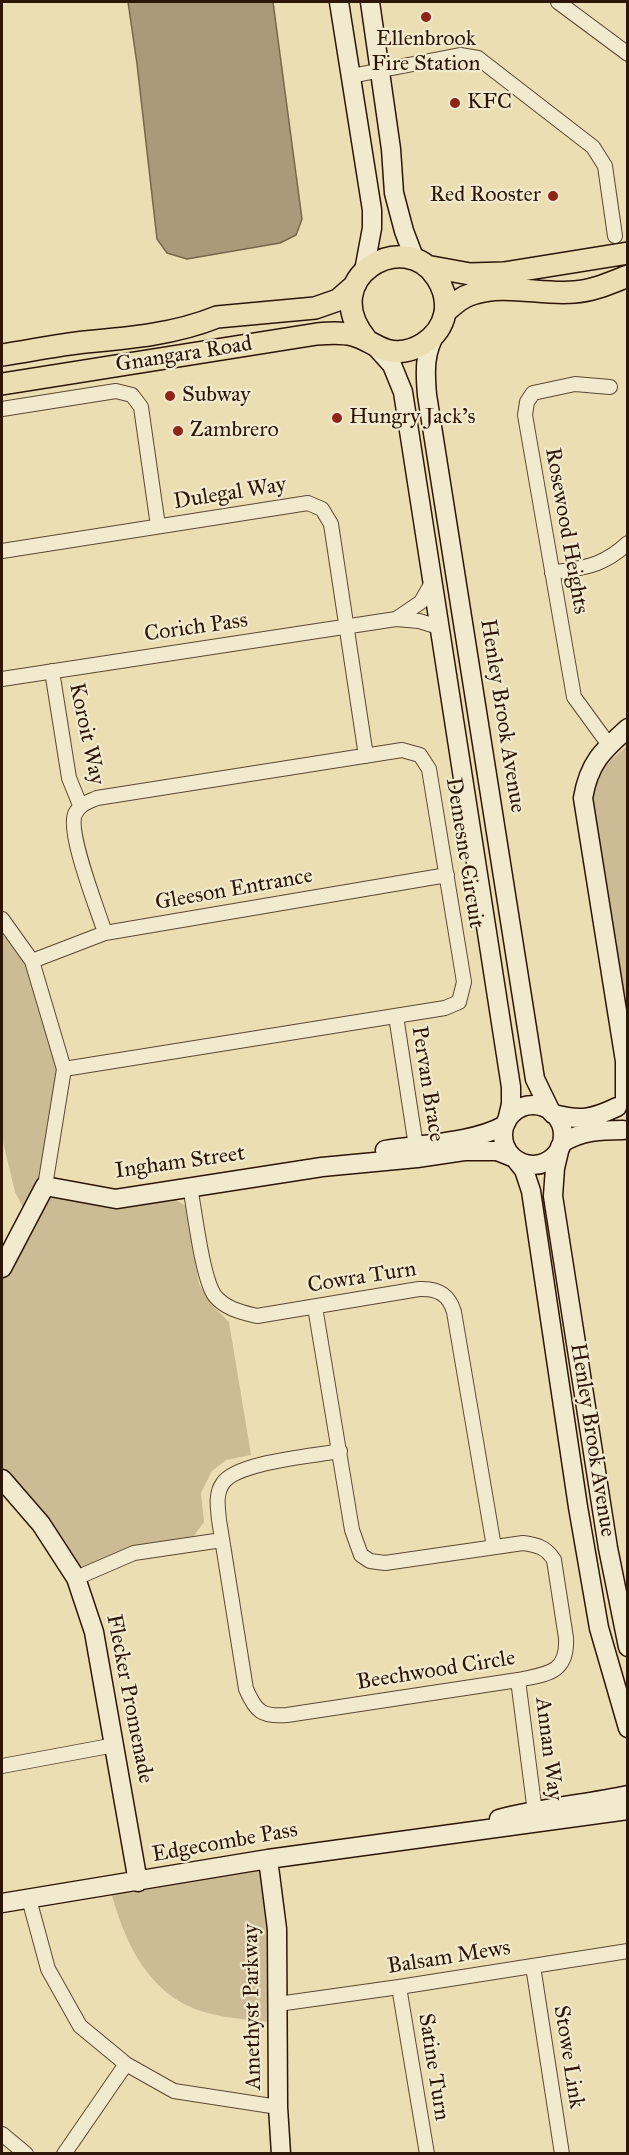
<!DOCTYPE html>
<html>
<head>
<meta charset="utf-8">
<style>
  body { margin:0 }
  #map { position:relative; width:629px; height:2155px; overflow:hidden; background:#ebdeb3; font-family:"IM FELL Great Primer",serif }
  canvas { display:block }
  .frame { position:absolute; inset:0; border:3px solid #2d1608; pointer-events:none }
</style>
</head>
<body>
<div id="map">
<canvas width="629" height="2155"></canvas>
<div class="frame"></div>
</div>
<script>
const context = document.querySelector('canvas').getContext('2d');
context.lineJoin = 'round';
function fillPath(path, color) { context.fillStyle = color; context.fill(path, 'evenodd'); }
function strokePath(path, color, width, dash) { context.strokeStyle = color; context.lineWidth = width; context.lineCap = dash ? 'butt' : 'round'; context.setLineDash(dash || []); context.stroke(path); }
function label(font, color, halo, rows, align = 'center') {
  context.font = font + ' "IM FELL Great Primer",serif'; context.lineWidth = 4.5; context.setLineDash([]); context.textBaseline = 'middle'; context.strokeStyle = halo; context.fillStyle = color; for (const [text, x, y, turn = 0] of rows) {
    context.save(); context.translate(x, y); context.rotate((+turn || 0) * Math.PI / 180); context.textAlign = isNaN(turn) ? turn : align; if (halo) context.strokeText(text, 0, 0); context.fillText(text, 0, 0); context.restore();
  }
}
const green = new Path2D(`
  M627 746V1054L587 805 596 773Z
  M2 916 46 1000 57 1070 41 1187 27 1215 15 1192 2 1138Z
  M44 1196 117 1205 171 1197 186 1206 199 1284 213 1306 229 1322 251 1455 226 1460 212 1471 201 1493 204 1522 193 1537 133 1546 83 1567 72 1564 2 1473V1277Z
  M270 1863 277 2023C255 2020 230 2019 208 2013 149 1998 124 1942 110 1888Z`);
const water = new Path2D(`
  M128 2H273L302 219 296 235 280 243 187 259 167 253 157 239 137 64Z`);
const street = new Path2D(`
  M558 2 628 54
  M351 76 460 55 478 58 593 147 605 166 615 236
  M2 409 116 391 132 395 141 407 158 526
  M2 551 308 503 322 509 331 524 366 756
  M552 573C585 567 602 567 628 543
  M396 619 421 602 433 581
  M52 671 69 778 80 805
  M2 679 396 619 419 621 439 627
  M609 745 574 697 525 415 527 402 533 393 575 384 610 387
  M2 919 32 961 64 1069 45 1186
  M32 961 105 933 447 875
  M396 1016 417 1153
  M64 1069 445 1008 459 1002 464 982 429 769 420 755 402 750 97 798C88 802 80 804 75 814 67 833 98 910 105 933
  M190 1187C195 1212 202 1278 215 1296 226 1309 241 1312 257 1316L419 1289C437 1288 449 1294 454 1312L494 1547
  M315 1307 352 1530 361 1555 370 1561 385 1563 523 1543C537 1545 546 1547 554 1560L566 1638C568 1674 546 1674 518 1680L287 1715C262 1717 256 1712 246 1689L219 1520C218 1508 215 1494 223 1483 237 1462 314 1456 340 1451
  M76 1578 134 1553 222 1540
  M518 1680 536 1820
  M2 1766 115 1745
  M29 1899 48 1969 80 2026 126 2064 174 2091 278 2107
  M533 1966 562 2154
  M399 1987 427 2154
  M278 2004 399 1987 628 1951
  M2 2134 26 2154
  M64 2154 126 2064`);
const secondary = new Path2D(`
  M339 2 372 210V228L364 271
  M370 2 391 149 394 193 404 231 415 260
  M437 331C424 352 425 371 427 395L535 1079 551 1112
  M375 346 392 365 403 392 511 1087V1104L507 1121
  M625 1098V1061L583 798C589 763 602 751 628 728
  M503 1135a30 30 0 1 1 60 0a30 30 0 1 1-60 0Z
  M553 1114C581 1121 592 1119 617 1107
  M562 1143C581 1131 601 1130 623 1130
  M560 1147 555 1168 553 1196 608 1548 628 1647
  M385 1150C421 1144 473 1143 505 1125
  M516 1160 524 1170 531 1191 578 1507 599 1628 628 1728
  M2 1268 45 1186 116 1199 322 1167 417 1158 464 1151H497L512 1157
  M2 1479 41 1524 76 1578 94 1632 138 1882
  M499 1819C541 1808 585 1804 628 1795
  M268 1859 277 1929 278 2107 281 2154
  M2 1903 268 1859 628 1810`);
const primary = new Path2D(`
  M426 266 470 274 504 273 628 253
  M445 312C453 305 461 297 472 294 504 283 541 295 574 292 593 291 610 283 628 276
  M2 355C29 351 57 345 85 342 130 338 175 334 217 317L315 308 338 300 354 286
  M2 384 317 334C329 333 341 332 353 335 365 338 374 346 386 350 411 357 440 339 445 313 447 300 444 289 437 278 405 226 316 278 366 339`);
const markers = [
  [426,17,6,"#8f2418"],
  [455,103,6,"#8f2418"],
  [553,196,6,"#8f2418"],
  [170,396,6,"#8f2418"],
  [337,418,6,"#8f2418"],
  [178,431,6,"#8f2418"]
];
const poiNames = [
  ["Ellenbrook",426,40,"center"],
  ["Fire Station",426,65,"center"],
  ["KFC",467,103],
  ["Red Rooster",541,196,"right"],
  ["Subway",182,396],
  ["Hungry Jack's",349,418],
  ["Zambrero",190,431]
];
const streetNames = [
  ["Gnangara Road",184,355,-9],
  ["Dulegal Way",230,494,-9],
  ["Rosewood Heights",566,531,80],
  ["Corich Pass",196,628,-8],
  ["Henley Brook Avenue",502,716,81],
  ["Koroit Way",86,734,78],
  ["Demesne Circuit",464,853,81],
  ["Gleeson Entrance",234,890,-10],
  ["Pervan Brace",427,1084,81],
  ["Ingham Street",180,1163,-8],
  ["Cowra Turn",362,1278,-9],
  ["Henley Brook Avenue",592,1440,81],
  ["Beechwood Circle",436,1671,-9],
  ["Flecker Promenade",129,1699,79],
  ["Annan Way",548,1749,83],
  ["Edgecombe Pass",225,1843,-10],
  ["Balsam Mews",449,1958,-9],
  ["Amethyst Parkway",253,2007,-91],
  ["Stowe Link",568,2057,81],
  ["Satine Turn",433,2067,81]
];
fillPath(green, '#cbbc96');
fillPath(water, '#aa9a79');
strokePath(water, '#78654c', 1.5);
strokePath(street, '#5c4833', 16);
strokePath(secondary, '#2d1608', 21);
strokePath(primary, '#2d1608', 24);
strokePath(street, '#f2eace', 14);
strokePath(secondary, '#f2eace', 18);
strokePath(primary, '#ebdeb3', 21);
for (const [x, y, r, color] of markers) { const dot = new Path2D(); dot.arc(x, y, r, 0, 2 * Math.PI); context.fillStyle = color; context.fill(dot); strokePath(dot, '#f2eace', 2); }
label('22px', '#2d1608', '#f2eace', poiNames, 'left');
label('22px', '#2d1608', '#f2eace', streetNames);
</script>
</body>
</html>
